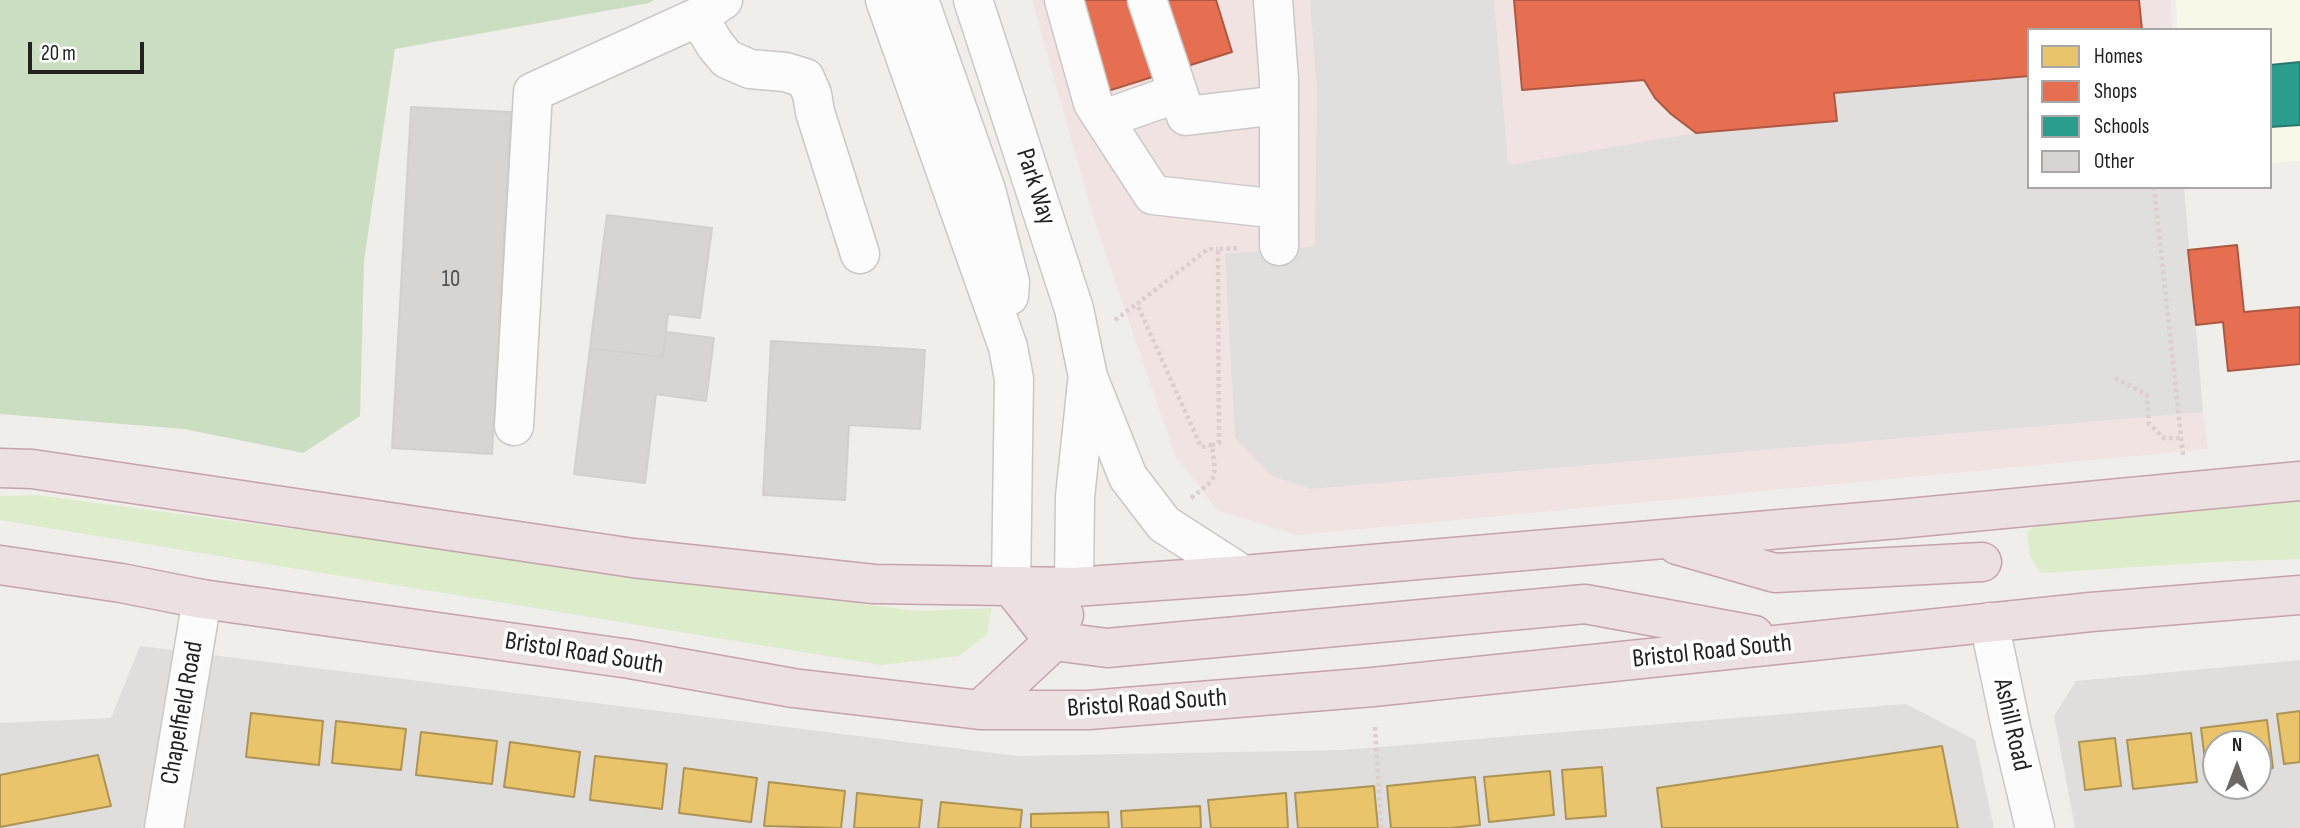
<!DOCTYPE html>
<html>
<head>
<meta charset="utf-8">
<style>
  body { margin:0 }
  #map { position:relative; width:2300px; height:828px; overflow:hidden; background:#f0eeeb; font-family:"Sofia Sans Condensed",sans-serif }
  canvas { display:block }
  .legend { position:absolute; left:2027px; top:28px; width:245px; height:161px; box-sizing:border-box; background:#fff; border:2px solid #a7a7a7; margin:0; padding:9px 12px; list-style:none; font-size:21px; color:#222 }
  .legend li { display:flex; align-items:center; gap:14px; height:35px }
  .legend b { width:35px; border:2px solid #a7a7a7 }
  .north { position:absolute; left:2202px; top:730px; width:70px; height:70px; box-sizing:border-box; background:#fff; border:2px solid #a7a7a7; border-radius:50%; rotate:0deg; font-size:19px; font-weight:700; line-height:28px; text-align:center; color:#222 }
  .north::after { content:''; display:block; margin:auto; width:24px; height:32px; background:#6a6968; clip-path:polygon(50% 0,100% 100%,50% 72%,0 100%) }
  .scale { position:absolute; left:28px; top:42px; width:116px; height:32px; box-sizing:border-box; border:4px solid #222; border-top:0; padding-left:9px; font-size:21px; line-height:24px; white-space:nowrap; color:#222; -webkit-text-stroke:5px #fff; paint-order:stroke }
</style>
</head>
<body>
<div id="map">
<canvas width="2300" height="828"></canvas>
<ul class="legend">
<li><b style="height:19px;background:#e9c46a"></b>Homes</li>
<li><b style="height:19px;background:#e76f51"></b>Shops</li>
<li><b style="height:19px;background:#2a9d8f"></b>Schools</li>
<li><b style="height:19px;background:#d7d4d2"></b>Other</li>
</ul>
<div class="north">N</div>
<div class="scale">20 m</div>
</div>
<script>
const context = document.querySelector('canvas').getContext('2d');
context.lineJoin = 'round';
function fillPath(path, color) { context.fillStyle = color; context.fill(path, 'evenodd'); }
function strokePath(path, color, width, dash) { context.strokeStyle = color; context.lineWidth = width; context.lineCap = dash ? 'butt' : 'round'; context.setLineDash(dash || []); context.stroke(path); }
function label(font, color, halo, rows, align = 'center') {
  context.font = font + ' "Sofia Sans Condensed",sans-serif'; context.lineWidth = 7; context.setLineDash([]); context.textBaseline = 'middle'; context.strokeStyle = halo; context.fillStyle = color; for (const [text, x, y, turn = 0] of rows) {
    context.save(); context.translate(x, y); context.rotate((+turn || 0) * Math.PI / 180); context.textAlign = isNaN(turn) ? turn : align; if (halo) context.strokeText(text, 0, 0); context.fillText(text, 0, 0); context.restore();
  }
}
const residential = new Path2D(`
  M140 646 1018 756 1343 750 1906 704 1975 740 1994 828H0V723L111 718Z
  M2300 660V828H2075L2054 716 2076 681ZM2216 744H2258V786H2216Z`);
const commercial = new Path2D(`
  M1032 0H2171L2172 30H2029V187H2184L2203 412 2208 449 1297 535 1217 510 1175 455 1094 220Z`);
const education = new Path2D(`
  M2176 0H2300V161L2270 163V30H2177Z`);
const grass = new Path2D(`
  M2300 493V559L2215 562 2041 573 2030 557 2027 532 2045 518Z
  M36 495 916 611 992 608 987 634 959 656 881 665 0 520V496Z`);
const forest = new Path2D(`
  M0 0H654L649 3 395 49 364 261 360 416 303 453 184 429 0 414Z`);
const parking = new Path2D(`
  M1310 0H1494L1508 165 1696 133 1836 121V93L2029 76V187H2184L2203 412 1310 489 1272 476 1235 438 1225 254 1315 246 1317 89Z`);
const homes = new Path2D(`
  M2300 711V762L2284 764 2277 714Z
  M251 713 323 721 319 765 246 757Z
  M2267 720 2273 768 2258 770V744H2216V776L2207 777 2201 728Z
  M336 721 406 729 401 770 332 763Z
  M421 732 497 741 492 784 416 775Z
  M2191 733 2197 782 2133 789 2127 740Z
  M2115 738 2121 786 2085 790 2079 742Z
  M510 742 580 752 574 797 504 787Z
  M1942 746 1958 828H1662L1657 788Z
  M98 755 111 806 0 827V775Z
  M595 756 667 764 662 809 590 800Z
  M1602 767 1606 816 1566 819 1562 770Z
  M684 768 757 778 751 822 679 813Z
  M1550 771 1554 815 1489 822 1484 777Z
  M1475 777 1480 825 1450 828H1391L1387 786Z
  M769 782 845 791 841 828 764 826Z
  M1374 786 1378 828H1298L1295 793Z
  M857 793 922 800 919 828H854Z
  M1286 793 1288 828H1211L1208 800Z
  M941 802 1022 810 1020 828H938Z
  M1200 806 1201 828H1122L1121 811Z
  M1108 812 1109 828H1031V814Z`);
const shops = new Path2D(`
  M1064 0H1216L1232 52 1095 95Z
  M1514 0H2139L2142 30H2029V76L1834 93 1837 121 1696 133 1671 114 1655 98 1644 80 1522 90Z
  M2237 245 2244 312 2300 307V364L2228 371 2223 322 2196 325 2188 250Z`);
const schools = new Path2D(`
  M2300 62V125L2270 127V65Z`);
const building = new Path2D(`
  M411 107 511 112 492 454 392 448Z
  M607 215 712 228 700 318 668 314 663 357 590 348Z
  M666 332 714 338 706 401 656 394 645 483 574 474 590 348 663 357Z
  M771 341 925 350 920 429 849 425 845 500 763 495Z`);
const path = new Path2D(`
  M2154 187 2183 455
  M1115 320 1137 304
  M2115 378 2147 395 2149 424 2164 438H2181
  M1212 445 1201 447 1137 304 1208 249H1218
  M1191 498C1219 476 1216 480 1212 445L1219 443 1218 249 1240 248
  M1375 727 1381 828`);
const minor = new Path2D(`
  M885 0 1008 347 1014 379 1011 586
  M919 0 986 190 1010 282 1009 296
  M973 0 1074 309 1088 377 1128 477 1164 524 1243 575
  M1064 0 1093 103 1153 195 1279 209
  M1147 0 1186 116 1279 105
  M1273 0 1279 80V246
  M698 17 716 46 727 59 750 69 785 72 805 78 812 94 815 112 860 254
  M1104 119 1178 93
  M514 426 533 92 698 17 723 0
  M1074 587 1075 497 1087 383
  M1989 622 2012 732 2035 828
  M164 828 202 599`);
const highway = new Path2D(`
  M0 468 32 469 633 558 874 584 1074 587 1243 575 1898 519 2300 481
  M1677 545 1775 573 1982 562
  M0 565 121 583 202 599 630 659 793 688 980 710H1089L1373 687 2091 612 2300 595
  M1011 586 1054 641 1107 648 1585 604 1754 635
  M980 710 1054 641 1064 615`);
const numberNames = [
  ["10",451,280]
];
const streetNames = [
  ["Park Way",1035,187,72],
  ["Bristol Road South",1712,652,-6],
  ["Bristol Road South",584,654,9],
  ["Bristol Road South",1147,704,-4],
  ["Chapelfield Road",183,713,-80],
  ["Ashill Road",2011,725,77]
];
fillPath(residential, '#dfdedc');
fillPath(commercial, '#f1e3e1');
fillPath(education, '#f8f7e8');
fillPath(grass, '#ddeccb');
fillPath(forest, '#cbdec1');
fillPath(parking, '#e0dfde');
fillPath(homes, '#e9c46a');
strokePath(homes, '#ad9354', 2);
fillPath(shops, '#e76f51');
strokePath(shops, '#ac5843', 2);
fillPath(schools, '#2a9d8f');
strokePath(schools, '#28786e', 2);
fillPath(building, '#d7d4d2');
strokePath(building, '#d3d0cc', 2);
strokePath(minor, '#c9c8c7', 41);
strokePath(highway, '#c5a2ac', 41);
strokePath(path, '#dccecd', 4.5, [3.5, 3.5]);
strokePath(minor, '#fdfcfc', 38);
strokePath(highway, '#ece0e2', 38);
label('23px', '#4f4e4e', null, numberNames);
label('26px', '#222', '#fff', streetNames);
</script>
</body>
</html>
